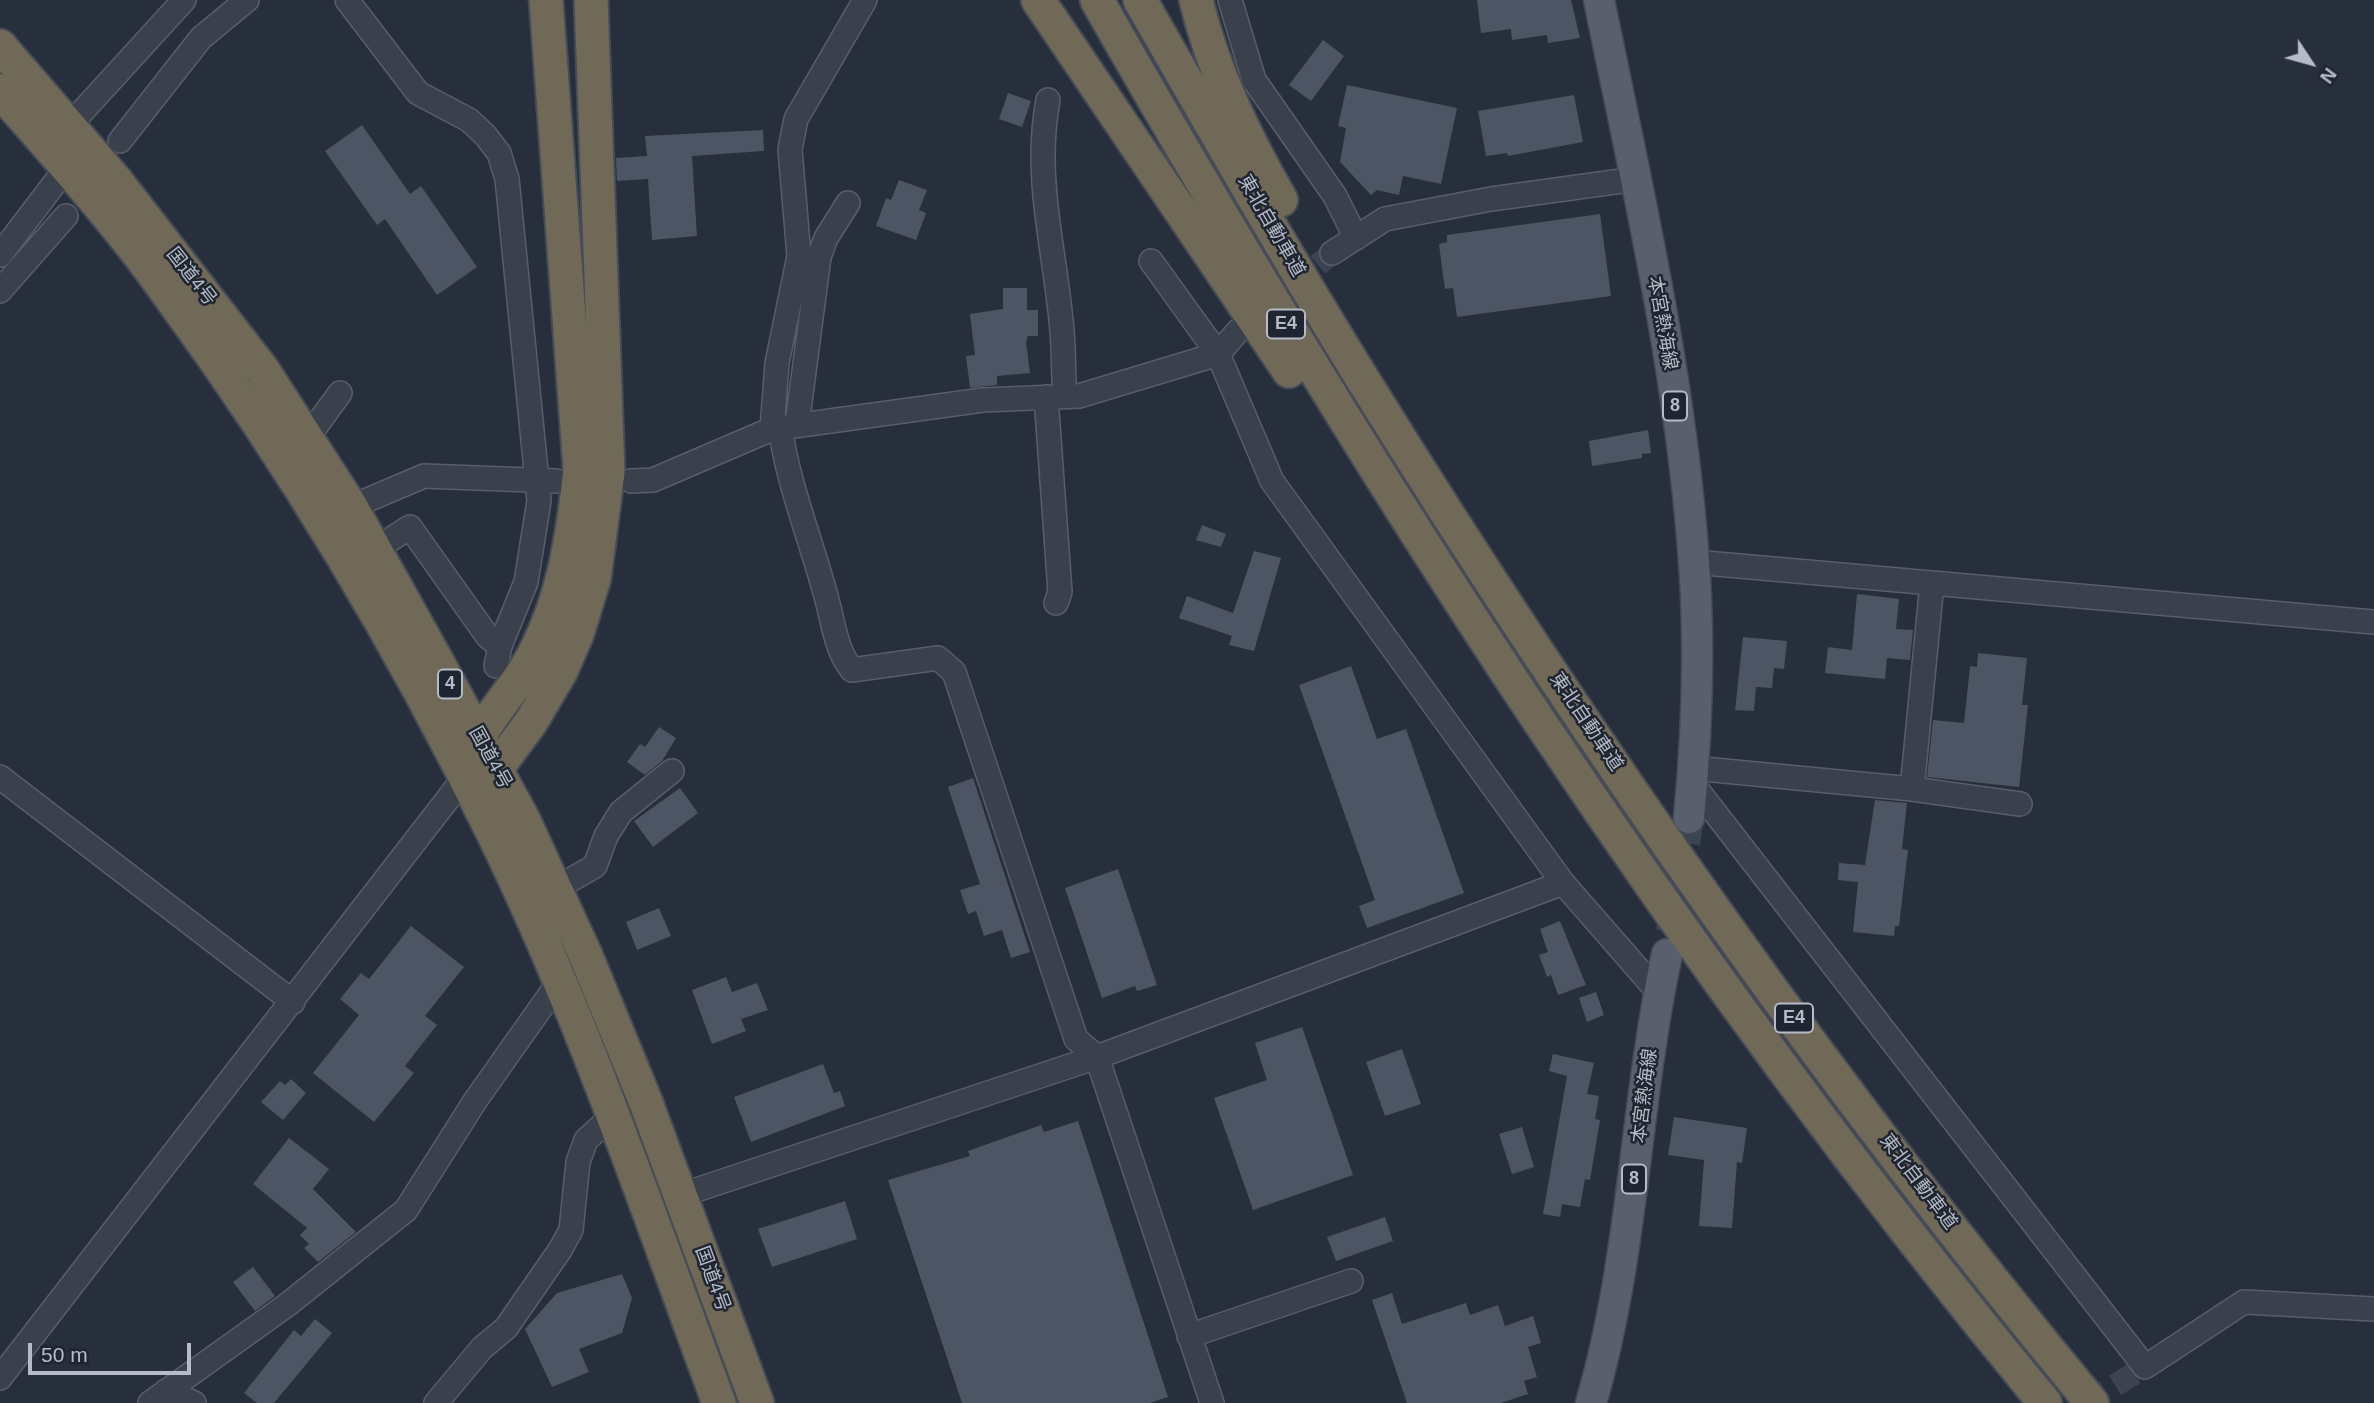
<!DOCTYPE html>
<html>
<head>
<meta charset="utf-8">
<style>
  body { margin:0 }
  #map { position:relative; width:2374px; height:1403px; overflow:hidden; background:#272e3c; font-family:Helvetica,sans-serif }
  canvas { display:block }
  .north { position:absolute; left:2276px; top:28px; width:70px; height:70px; -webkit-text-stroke:5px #1f2531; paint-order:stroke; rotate:126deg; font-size:19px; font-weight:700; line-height:28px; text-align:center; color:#b6bcc7 }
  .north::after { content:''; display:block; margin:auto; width:24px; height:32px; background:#b6bcc7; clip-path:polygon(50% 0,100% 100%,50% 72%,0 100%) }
  .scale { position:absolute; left:28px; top:1343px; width:163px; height:32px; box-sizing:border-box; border:4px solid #b6bcc7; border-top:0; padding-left:9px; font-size:21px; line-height:24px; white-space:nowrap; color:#b6bcc7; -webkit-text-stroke:5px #1f2531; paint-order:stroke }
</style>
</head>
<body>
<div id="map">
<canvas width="2374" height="1403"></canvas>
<div class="north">N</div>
<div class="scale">50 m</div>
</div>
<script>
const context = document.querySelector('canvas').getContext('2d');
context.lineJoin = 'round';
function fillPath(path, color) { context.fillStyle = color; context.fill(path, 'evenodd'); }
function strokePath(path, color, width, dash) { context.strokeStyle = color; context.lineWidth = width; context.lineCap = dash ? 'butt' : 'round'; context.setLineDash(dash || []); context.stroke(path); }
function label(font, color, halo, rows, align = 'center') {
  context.font = font + ' Helvetica,"Noto Sans JP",sans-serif'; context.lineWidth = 5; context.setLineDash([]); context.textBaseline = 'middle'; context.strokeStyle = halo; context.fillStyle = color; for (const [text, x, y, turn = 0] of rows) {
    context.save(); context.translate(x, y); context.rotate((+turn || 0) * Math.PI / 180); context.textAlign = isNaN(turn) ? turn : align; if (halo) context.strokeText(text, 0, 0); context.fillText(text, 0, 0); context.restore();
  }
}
const building = new Path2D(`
  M1477 0H1571L1580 38 1548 43 1547 35 1512 40 1511 29 1481 33Z
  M1323 40 1344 56 1311 101 1289 85Z
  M1347 85 1457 108 1441 184 1403 176 1399 195 1377 190 1371 195 1340 162 1346 128 1338 126Z
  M1008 93 1031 101 1022 127 999 119Z
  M1574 95 1583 142 1508 156 1507 153 1486 156 1478 111Z
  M362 125 410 194 421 186 477 267 437 295 385 219 377 225 325 151Z
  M763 130 764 151 692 156 697 236 652 240 648 179 617 181 616 158 647 156 645 136Z
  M899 180 927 190 919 210 926 213 916 240 876 226 886 198 891 200Z
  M1600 214 1611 296 1457 317 1453 288 1445 289 1442 268 1439 244 1447 242V235Z
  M1003 288H1027V310H1038V336H1028L1026 342 1030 373 997 376V385L970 388 966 356 975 355 970 314 1003 309Z
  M1648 430 1651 453 1642 454V458L1592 466 1589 441Z
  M1202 525 1226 534 1221 547 1196 540Z
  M1254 551 1281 558 1254 651 1229 645 1232 636 1179 618 1187 596 1233 613Z
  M1857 594 1899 599 1896 629 1913 630 1910 660 1887 658 1885 679 1825 673 1828 647 1852 650Z
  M1743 637 1787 641 1784 669 1774 668 1772 688 1756 687 1754 711 1735 710Z
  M1978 653 2027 658 2022 705H2028L2019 787 1927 777 1933 720 1964 723 1970 666 1977 667Z
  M1351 666 1377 739 1406 729 1464 893 1367 928 1359 906 1375 900 1299 685Z
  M659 727 676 738 662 761 645 775 627 762 640 744 645 747Z
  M973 778 1030 952 1011 958 1002 930 984 936 976 911 968 914 960 890 980 884 948 787Z
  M680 788 698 813 653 847 634 821Z
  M1875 800 1907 803 1902 849 1908 850 1899 926H1895L1894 936 1853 932 1858 882 1838 880 1839 863 1865 865Z
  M1118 869 1157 985 1137 991 1135 986 1102 998 1065 888Z
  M659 908 671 936 637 950 626 922Z
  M1560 921 1586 985 1558 995 1551 975 1547 977 1539 955 1548 952 1540 929Z
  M411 926 464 967 425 1016 437 1025 405 1066 414 1073 374 1122 313 1073 359 1015 340 999 361 973 369 979Z
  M726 977 732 992 757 983 768 1010 741 1019 746 1031 712 1044 692 990Z
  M1596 992 1604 1015 1587 1022 1579 998Z
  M1302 1027 1353 1175 1253 1210 1214 1098 1267 1080 1255 1043Z
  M1402 1049 1421 1104 1385 1116 1366 1062Z
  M1553 1054 1594 1063 1587 1094 1599 1096 1595 1119 1600 1120 1590 1180 1585 1179 1580 1207 1562 1204 1560 1217 1543 1214 1567 1076 1549 1071Z
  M823 1064 834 1093 840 1091 845 1106 751 1142 734 1097Z
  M291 1079 306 1093 283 1120 261 1102 280 1081 285 1085Z
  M1674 1117 1747 1128 1742 1163 1737 1162 1732 1228 1699 1226 1704 1160 1668 1155Z
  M1078 1121 1168 1397 1150 1403H962L888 1180 970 1156 968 1151 1041 1125 1044 1132Z
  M1522 1127 1534 1167 1512 1174 1499 1134Z
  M289 1138 329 1169 313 1189 356 1232 318 1262 304 1248 309 1244 300 1235 307 1228 253 1184Z
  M845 1201 857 1239 772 1267 758 1229Z
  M1385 1217 1393 1241 1336 1261 1327 1237Z
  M253 1267 275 1296 255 1311 233 1282Z
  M622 1274 632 1298 622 1333 579 1349 589 1372 552 1387 525 1329 557 1293Z
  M1392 1293 1402 1324 1466 1303 1470 1315 1498 1305 1505 1326 1533 1316 1541 1343 1528 1347 1537 1377 1524 1381 1528 1394 1501 1403H1407L1372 1300Z
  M315 1319 332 1333 274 1403H257L244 1393 294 1330 301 1336Z`);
const minorTunnel = new Path2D(`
  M1292 287 1332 253
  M2086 1403 2145 1367`);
const majorTunnel = new Path2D(`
  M1671 932 1689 818`);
const minor = new Path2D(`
  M347 0 418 93 469 120 485 135 499 153 507 179 539 501 526 582 500 646 496 666
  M1230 0 1254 80 1335 196 1356 238
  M1048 100C1033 179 1056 254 1062 331 1064 353 1063 375 1065 396
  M69 126 184 0
  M120 141 201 38 247 0
  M1332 253 1385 219 1491 199 1636 179
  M0 255 67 167
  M1151 261 1218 354 1272 481 1563 883 1659 993
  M0 291 66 216
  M1046 397 1060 592 1056 603
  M797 425 819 257 826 238 848 203
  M780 427C788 483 809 535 824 589 833 617 834 648 852 670L938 658 954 672 1076 1039 1097 1057 1212 1403
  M772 429 777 363 799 256 790 149 796 119 865 0
  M308 437 340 393
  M631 481 653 480 772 429 983 400 1079 396 1218 354 1238 331
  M351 507 424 476 556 481
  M374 550 410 527 488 637 500 646
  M1694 562 2374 622
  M1693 768 1912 789 2020 804
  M0 777 293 1002
  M1692 783 2145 1367 2244 1302 2374 1309
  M1912 789 1932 583
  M555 889 595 866 606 836 621 812 672 771
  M681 1195 1097 1057 1563 883
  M1189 1336 1351 1281
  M0 1378 464 778
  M166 1391 194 1403
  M150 1403 287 1305 406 1210 475 1101 559 982
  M436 1403 482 1348 506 1328 560 1250 571 1230 578 1162 586 1140 612 1116`);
const major = new Path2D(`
  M1599 0C1639 196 1686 395 1696 596 1699 669 1696 745 1689 818
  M1591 1403C1634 1256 1635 1102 1667 954`);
const highway = new Path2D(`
  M1038 0 1289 371
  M1097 0C1376 491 1684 968 2045 1403
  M1140 0C1212 126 1284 252 1360 375 1581 732 1824 1080 2092 1403
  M1196 0C1213 71 1245 137 1281 200
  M0 46 117 182 262 369 351 507 439 665 523 819 586 956 645 1100 757 1403
  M0 91C58 157 118 223 169 295 292 463 402 646 493 833 583 1017 648 1212 719 1403
  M471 756C481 724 510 695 528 665 563 605 573 537 580 469L546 0
  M476 774 497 768 531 722 561 671 577 634 594 579 608 472 591 0`);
const shields = [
  [1286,324,38],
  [1675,406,24],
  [450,684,24],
  [1794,1018,38],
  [1634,1179,24]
];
const shieldNames = [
  ["E4",1286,324],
  ["8",1675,406],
  ["4",450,684],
  ["E4",1794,1018],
  ["8",1634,1179]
];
const streetNames = [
  ["東北自動車道",1271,226,60],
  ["国道4号",191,277,52],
  ["本宮熱海線",1662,323,80],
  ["東北自動車道",1586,722,56],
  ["国道4号",490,758,61],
  ["本宮熱海線",1645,1096,-83],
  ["東北自動車道",1918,1182,53],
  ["国道4号",712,1279,70]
];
fillPath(building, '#4d5564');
strokePath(minorTunnel, '#3c4351', 23, [23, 11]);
strokePath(majorTunnel, '#3c4351', 30, [30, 15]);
strokePath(minor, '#585e6a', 26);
strokePath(major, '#434955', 33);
strokePath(highway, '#454b57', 37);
strokePath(minor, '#3a404c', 23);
strokePath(major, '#595f6c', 30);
strokePath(highway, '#716958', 33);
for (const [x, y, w] of shields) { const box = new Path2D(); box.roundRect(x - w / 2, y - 14.5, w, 29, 5); context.fillStyle = '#1f2531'; context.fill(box); strokePath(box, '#b6bcc7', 2); }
label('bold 18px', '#b6bcc7', null, shieldNames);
label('19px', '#b6bcc7', '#1f2531', streetNames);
</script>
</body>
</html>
